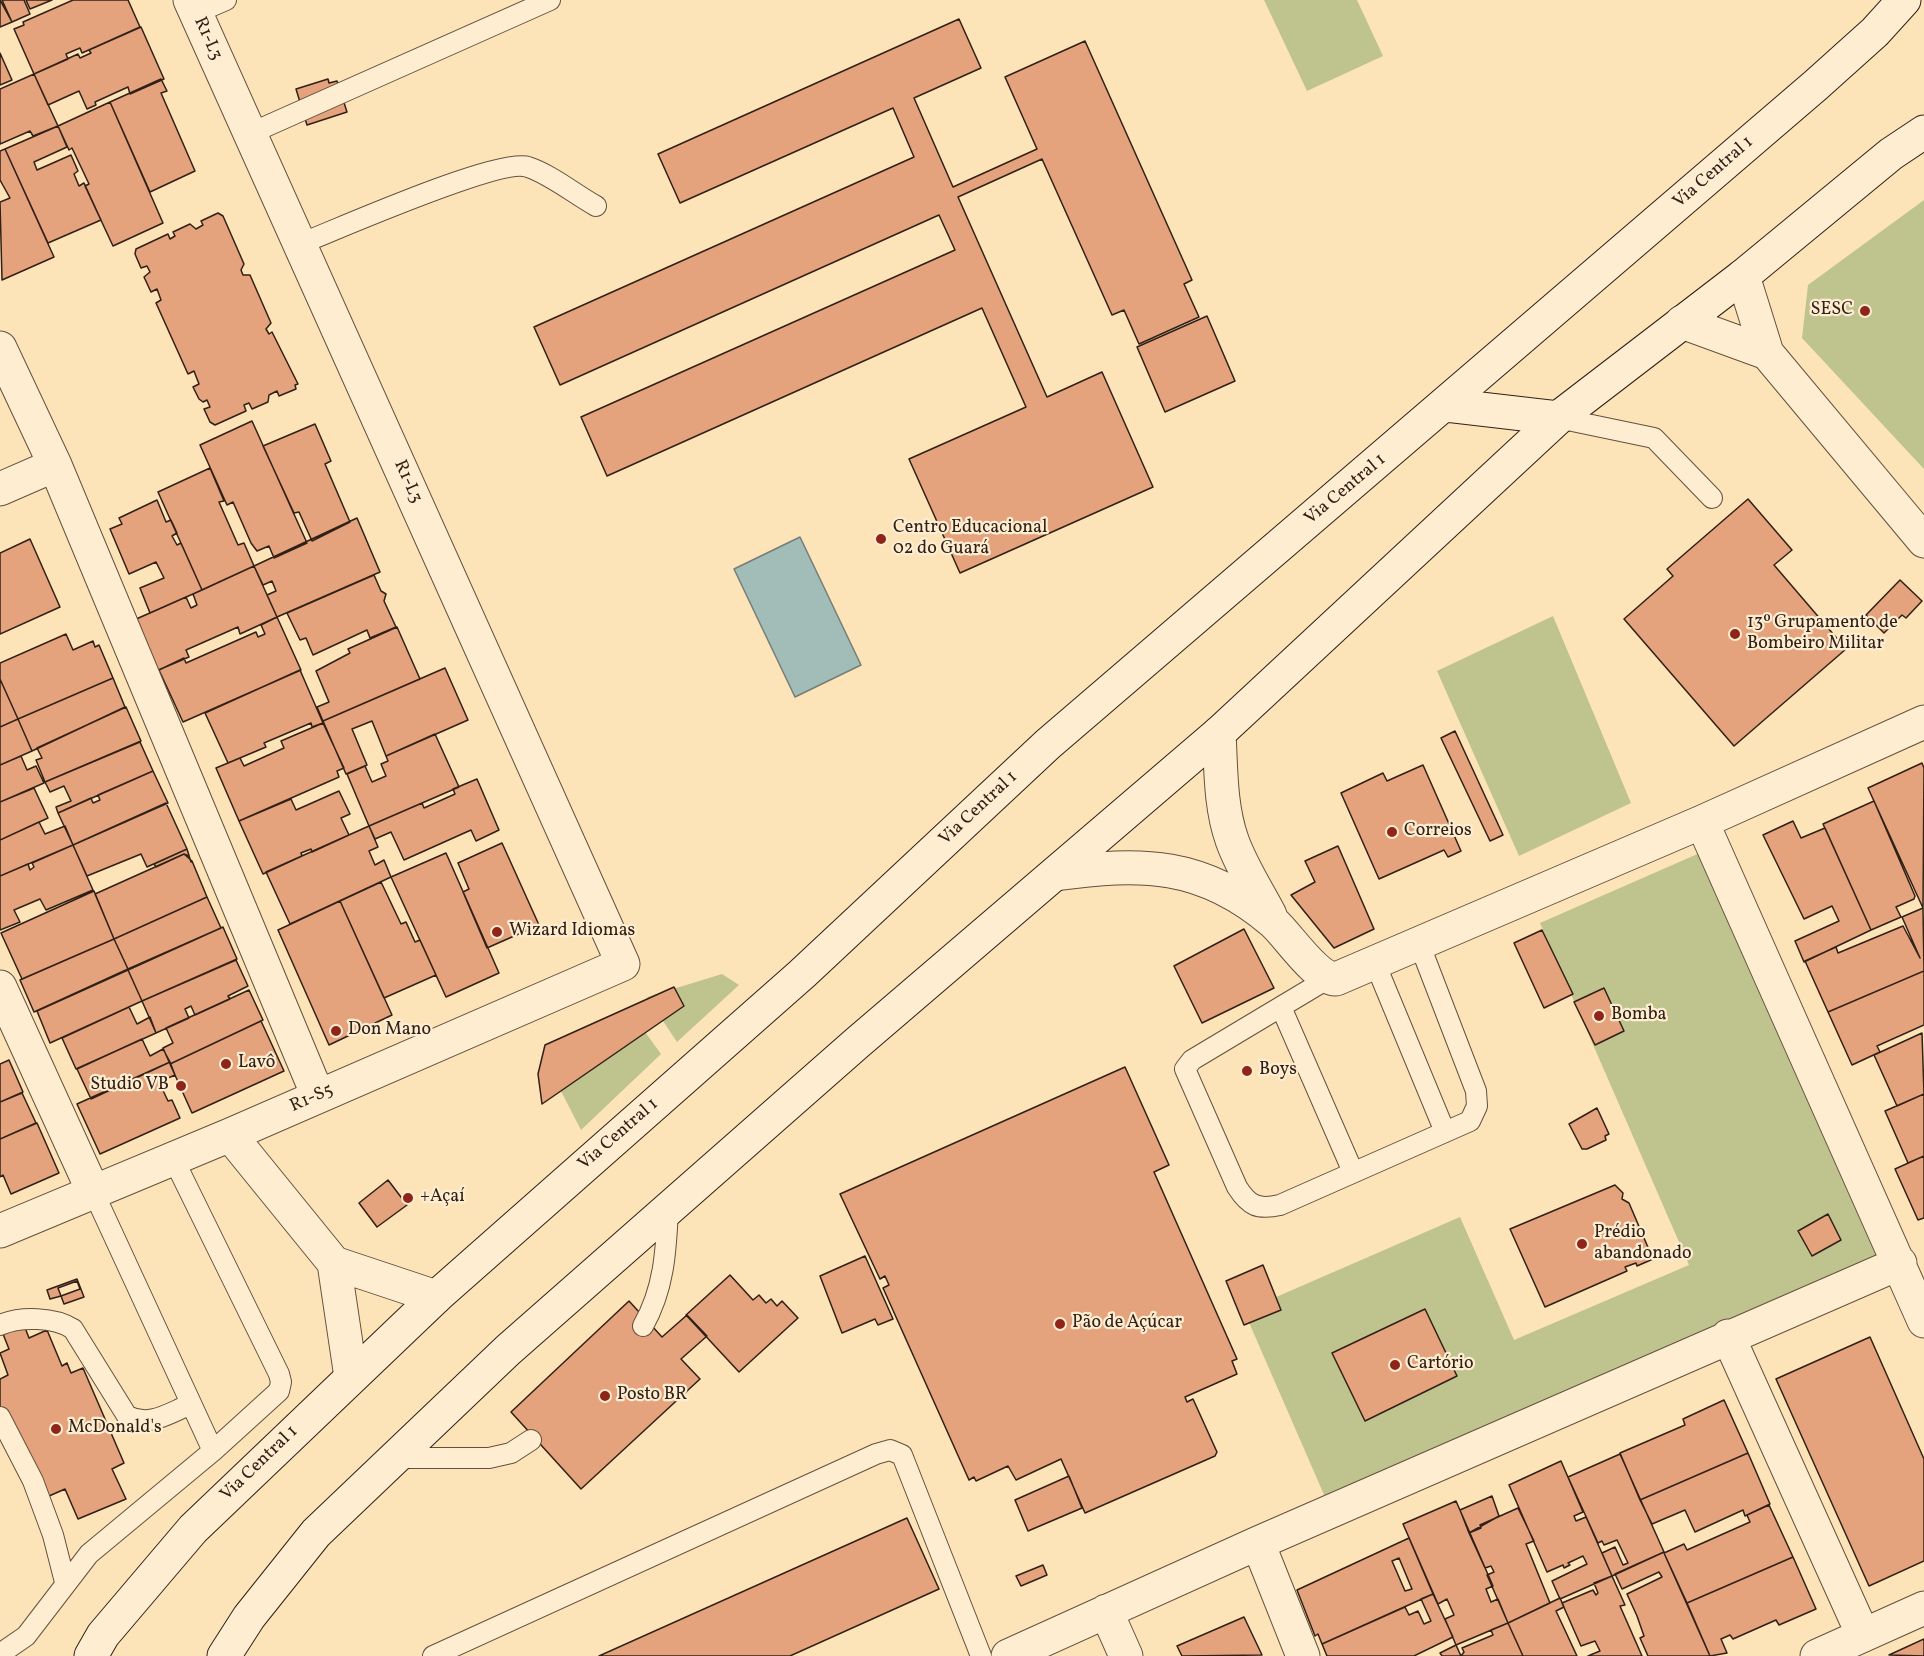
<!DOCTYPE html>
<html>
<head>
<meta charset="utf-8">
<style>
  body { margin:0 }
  canvas { display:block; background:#fde3b8 }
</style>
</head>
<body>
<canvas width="1924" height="1656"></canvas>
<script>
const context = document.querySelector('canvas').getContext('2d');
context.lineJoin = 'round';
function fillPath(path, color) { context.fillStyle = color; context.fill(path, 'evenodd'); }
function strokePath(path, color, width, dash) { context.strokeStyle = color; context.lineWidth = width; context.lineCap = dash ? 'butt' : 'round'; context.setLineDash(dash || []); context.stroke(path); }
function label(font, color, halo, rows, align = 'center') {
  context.font = font + ' Vollkorn,serif'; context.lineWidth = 4.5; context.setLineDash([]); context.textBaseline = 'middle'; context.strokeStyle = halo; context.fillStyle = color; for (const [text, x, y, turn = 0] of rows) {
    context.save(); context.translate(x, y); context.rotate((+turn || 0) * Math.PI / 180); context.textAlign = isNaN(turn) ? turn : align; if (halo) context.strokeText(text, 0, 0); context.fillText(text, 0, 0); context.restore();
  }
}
const green = new Path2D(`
  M1264 0H1357L1383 56 1307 91Z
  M1924 200V469L1802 338 1808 285Z
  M1553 616 1631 803 1519 856 1437 671Z
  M1702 852 1879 1256 1325 1497 1244 1311 1460 1217 1514 1340 1689 1265 1540 923Z
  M722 974 739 985 677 1042 647 997Z
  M635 1018 661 1054 581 1130 549 1068Z`);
const water = new Path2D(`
  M800 537 861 665 795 697 734 569Z`);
const building = new Path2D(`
  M0 0 12 22 0 27Z
  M2 0H24L30 14 12 22Z
  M26 0H52L30 9Z
  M73 0H128L140 27 82 53 80 48 66 54 68 59 34 74 14 29 24 25 23 22Z
  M959 19 981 68 914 98 953 187 1037 149 1005 77 1085 41 1192 280 1184 284 1199 317 1139 344 1124 310 1112 315 1042 159 958 197 1047 397 1102 372 1153 487 960 573 909 459 1026 407 982 308 607 476 581 417 955 250 939 215 560 385 534 327 914 157 893 108 680 203 658 154Z
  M141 27 164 79 130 94 128 87 95 102 96 105 87 109 79 91 48 105 34 74 78 54 80 58 91 53 89 50Z
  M0 53 12 80 0 85Z
  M34 74 58 126 33 136 30 131 0 144V89Z
  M161 79 167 91 161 93 195 171 150 192 110 102Z
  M328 79 329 83 337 81 347 112 307 125 296 89Z
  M110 102 163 223 113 246 85 186 89 184 72 148 69 150 58 126Z
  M58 126 67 147 34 162 37 170 71 155 78 171 74 174 79 186 84 183 101 220 48 243 5 149Z
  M5 149 54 257 2 280 0 202 10 198 0 180V151Z
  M218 213 223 216 244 264 241 270 243 275H250L271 323 266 329 269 334 272 332 298 384 295 385 296 389 279 396 277 391 269 395 268 402 252 409 249 403 244 405 246 411 215 425 210 422 204 409 210 407 207 400 203 402 199 399 193 387 199 384 194 371 188 374 156 303 161 300 157 289 151 292 144 277 150 272 147 266 141 268 135 254 136 249 168 234 170 239 175 236 173 232 190 224 196 229 203 225 201 221Z
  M1207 316 1235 381 1165 412 1137 347Z
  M252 421 307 543 274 558 269 546 257 551 251 543 233 502 227 505 200 445Z
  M315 424 331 461 325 464 350 522 312 541 299 512 294 513 263 446Z
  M210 468 224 501 219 502 238 545 244 543 254 566 202 590 158 492Z
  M1748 499 1792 550 1774 565 1846 649 1734 746 1624 619 1673 576 1667 569Z
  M157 500 166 522 171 520 177 533 172 536 177 545 181 543 202 590 150 613 140 588 164 578 156 562 129 574 110 529 122 524 119 518Z
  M357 518 380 572 277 617 267 595 276 591 272 581 263 585 254 566Z
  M30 539 60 607 0 634V553Z
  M254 566 277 617 240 634 238 627 186 650 189 657 156 671 134 620 186 597 191 608 197 605 193 594Z
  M374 575 381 591 386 594 384 601 396 627 370 638 367 630 313 655 306 638 300 640 287 613Z
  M1900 580 1922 601 1906 618 1902 615 1884 633 1866 615Z
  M277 617 301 670 183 722 159 670 184 658 186 663 256 632 258 637 265 634 261 625Z
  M397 627 420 679 323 721 317 707 329 702 316 671 350 653 348 649Z
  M66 634 73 650 93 641 95 647 99 645 113 678 18 719 0 679V663Z
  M445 668 468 720 386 756 372 721 352 729 367 765 346 774 323 721Z
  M300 670 323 723 312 727 311 723 264 743 266 747 228 763 205 713Z
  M113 678 125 707 32 751 18 719Z
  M0 679 18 719 0 727Z
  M126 707 141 741 45 782 36 760 42 758 37 748Z
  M18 719 32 751 0 765V727Z
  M323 723 344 768 337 771 339 777 239 821 216 768 240 758 244 766 284 748 281 741Z
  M1455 731 1503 835 1490 841 1441 738Z
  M435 734 459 787 369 826 347 774 365 766 372 782 386 776 381 764 388 761 386 756Z
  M140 742 153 771 58 813 56 807 71 801 64 786 50 792 45 782Z
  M21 756 27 770 36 766 44 783 0 802V765Z
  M1922 763 1924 768 1923 908 1868 788Z
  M1423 765 1461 851 1448 857 1444 850 1379 879 1341 793 1383 773 1387 781Z
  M153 771 168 803 73 845 58 813 91 798 93 803 100 800 98 795Z
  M477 779 499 830 476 841 471 830 404 860 391 832 375 839 369 826 422 803 424 808 455 794 453 789Z
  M34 788 48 818 0 840V802Z
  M339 791 350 814 341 818 349 835 312 852 311 849 301 853 302 856 263 874 239 821 291 799 296 810Z
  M1874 801 1915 896 1914 899 1896 907 1901 917 1871 930 1823 824Z
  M166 803 187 849 147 867 141 854 87 876 73 845Z
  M1793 821 1801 838 1825 828 1871 930 1804 962 1795 941 1839 921 1832 906 1804 919 1763 835Z
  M39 822 45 834 65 826 73 845 0 876V840Z
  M369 826 378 847 369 851 375 865 384 860 391 877 290 924 266 872Z
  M502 843 539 925 487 948 463 892 469 889 458 863Z
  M73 845 93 890 46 910 40 899 14 910 20 922 0 930V876L28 864 30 870 34 867 32 863Z
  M1338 846 1374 929 1334 948 1291 895 1315 882 1305 861Z
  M187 849 191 862 189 856 184 854 156 867 154 864Z
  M446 853 499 973 446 997 391 877Z
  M184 854 192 861 207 897 114 939 95 894Z
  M381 882 401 924 406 922 415 942 420 940 436 975 384 998 340 901Z
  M94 891 114 939 22 979 1 933Z
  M207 897 221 928 128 969 114 939Z
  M340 901 392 1015 329 1045 278 930Z
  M1923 908 1924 971 1828 1012 1805 961 1836 947 1838 953 1903 926 1920 958 1902 917Z
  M223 927 237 959 142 1001 128 970Z
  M1244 929 1274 988 1202 1023 1174 966Z
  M1542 930 1573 994 1544 1008 1514 943Z
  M114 939 128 969 34 1012 20 980Z
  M236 960 248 986 228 996 230 999 195 1015 191 1006 185 1009 189 1018 156 1033 142 1001Z
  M128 970 142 1001 50 1043 37 1011Z
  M1924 971V1025L1877 1046 1880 1052 1852 1065 1828 1012Z
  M674 987 684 1006 542 1104 538 1074 545 1045Z
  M1604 988 1624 1031 1595 1045 1574 1002Z
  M249 990 263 1020 170 1064 163 1048 173 1043 166 1028Z
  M129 1007 137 1024 150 1017 156 1033 76 1069 62 1038Z
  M261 1021 284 1071 192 1113 170 1064Z
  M1922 1033 1924 1094 1897 1106 1874 1055Z
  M142 1039 150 1056 163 1049 170 1062 91 1099 77 1069Z
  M9 1060 23 1092 0 1102V1064Z
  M170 1062 175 1075 159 1082 168 1101 172 1100 180 1118 100 1154 77 1104Z
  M1125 1067 1169 1165 1154 1172 1237 1359 1232 1361 1237 1374 1185 1397 1187 1402 1193 1399 1217 1452 1215 1456 1085 1513 1061 1459 1016 1480 1008 1466 976 1481 974 1477 969 1480 883 1288 889 1285 885 1276 880 1279 840 1194Z
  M22 1093 36 1123 0 1139V1102Z
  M1924 1094V1156L1908 1163 1885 1111Z
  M1597 1108 1609 1134 1605 1136 1606 1140 1587 1149H1582L1569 1124Z
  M37 1123 59 1173 11 1194 3 1175 0 1177V1139Z
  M1924 1156V1218L1918 1220 1895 1169Z
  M388 1180 407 1205 377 1227 359 1203Z
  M1615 1185 1623 1193 1622 1199 1629 1203 1653 1259 1637 1266 1636 1263 1625 1267 1627 1271 1545 1307 1510 1229Z
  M1828 1214 1841 1240 1812 1256 1798 1231Z
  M865 1256 893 1319 878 1325 875 1319 842 1333 820 1276Z
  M1263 1265 1281 1310 1244 1325 1226 1281Z
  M730 1275 753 1300 759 1295 766 1303 771 1299 777 1306 782 1301 798 1318 739 1372 686 1315Z
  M77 1279 84 1297 64 1304 61 1296 50 1299 47 1290ZM77 1281 80 1289 61 1296 58 1288Z
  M629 1301 662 1337 687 1315 707 1336 681 1359 700 1379 581 1489 511 1412Z
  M1425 1309 1457 1376 1365 1421 1332 1353Z
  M22 1320 29 1338 47 1330 62 1366 67 1363 71 1373 83 1368 124 1463 112 1469 126 1499 78 1519 65 1489 40 1500 0 1409V1379L8 1375 0 1353 9 1349 1 1329Z
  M1870 1337 1924 1459V1561L1869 1586 1776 1379Z
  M1724 1400 1748 1453 1640 1500 1620 1453 1685 1425 1683 1419Z
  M1748 1453 1770 1504 1745 1516 1743 1510 1695 1532 1685 1510 1652 1524 1640 1500Z
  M1620 1454 1664 1552 1612 1576 1602 1553 1615 1547 1623 1565 1628 1563 1617 1540 1604 1545 1602 1541 1598 1543 1568 1477Z
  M1561 1461 1583 1512 1574 1516 1576 1521 1586 1517 1612 1576 1560 1599 1552 1581 1587 1564 1583 1556 1568 1563 1570 1565 1564 1568 1563 1565 1547 1572 1509 1485Z
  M1069 1476 1082 1508 1028 1531 1015 1500Z
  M1492 1496 1499 1516 1469 1533 1460 1510Z
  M1456 1501 1493 1586 1486 1589 1491 1602 1498 1599 1508 1623 1456 1645 1445 1619 1454 1615 1447 1599 1438 1604 1403 1524Z
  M1769 1505 1793 1557 1687 1603 1664 1553 1684 1544 1687 1550 1750 1522 1747 1515Z
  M1518 1508 1534 1541 1526 1544 1550 1603 1508 1623 1487 1575 1494 1572 1491 1566 1485 1568 1469 1533 1481 1528 1480 1525Z
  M907 1518 939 1589 790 1656H599Z
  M1409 1538 1433 1594 1322 1644 1318 1634 1315 1636 1297 1590ZM1399 1558 1412 1589 1405 1591 1392 1561Z
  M1664 1552V1553L1710 1656H1648L1640 1638 1644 1636 1637 1616 1627 1594 1662 1577 1659 1572 1622 1589 1615 1574Z
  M1793 1557 1816 1609 1779 1625 1776 1620 1733 1639 1730 1635 1721 1639 1727 1653 1710 1656 1687 1603Z
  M1043 1565 1047 1575 1021 1586 1016 1576Z
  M1612 1576 1625 1605 1620 1606 1642 1656H1588L1600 1651 1595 1641 1581 1646 1562 1603 1593 1590 1596 1595 1598 1593 1594 1583Z
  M1433 1594 1453 1637 1414 1656H1327L1322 1644 1405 1607 1409 1615 1418 1611 1424 1624 1431 1621 1421 1599Z
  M1560 1598 1564 1607 1556 1611 1577 1656H1523L1508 1623Z
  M1244 1617 1262 1655 1182 1656 1177 1646Z
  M1508 1623 1523 1656H1461L1464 1652 1462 1648 1493 1635 1491 1630Z
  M1924 1639V1656L1889 1655Z
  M1456 1645 1461 1656H1442L1440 1653Z`);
const service = new Path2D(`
  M196 13 226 0
  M249 134 550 0
  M300 244C336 230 500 157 528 167 550 174 576 195 596 206
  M1558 418 1654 438 1712 498
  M1375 963 1445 1132
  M1329 978 1192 1060 1185 1069 1237 1187C1249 1206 1258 1210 1280 1205L1470 1121 1477 1106 1476 1091 1419 943
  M1281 1007 1353 1172
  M93 1191 213 1451
  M0 1325C20 1316 55 1317 73 1329L127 1416C150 1427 167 1414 189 1405
  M643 1326C664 1289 666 1252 668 1210
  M0 1417 33 1481 53 1535 65 1582
  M392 1458H489L511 1453 531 1440
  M0 1654 26 1636 89 1554 213 1451 279 1391 281 1382 279 1374 173 1158
  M433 1656 876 1454 890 1450 902 1455 981 1656`);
const minor = new Path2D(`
  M1743 276 1767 353 1924 541
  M1682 322 1767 353
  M0 348 55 465 318 1096
  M0 489 55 465
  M1219 733C1221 768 1220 806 1232 840 1241 866 1257 890 1270 915
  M1702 822 1924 1321
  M1055 874C1141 862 1203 862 1273 922 1289 936 1315 978 1336 979L1702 822 1924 722
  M0 987 93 1191
  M230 1135 334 1263 351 1377
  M0 1231 230 1135 623 964 190 0
  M334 1263 436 1297
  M1728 1336 1863 1635
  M1258 1543 1303 1656
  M1106 1611 1126 1656
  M1008 1656 1258 1543 1900 1263
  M1817 1656 1924 1608`);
const secondary = new Path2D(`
  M1446 405 1558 418
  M91 1656 103 1635 193 1529 436 1297 802 974 1048 744 1816 85 1875 32 1904 0
  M224 1656 249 1617 316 1533 508 1350 857 1043 1219 733 1558 418 1743 276 1891 154 1924 132`);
const markers = [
  [1865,311,6,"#8f2418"],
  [881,539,6,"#8f2418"],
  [1735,634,6,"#8f2418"],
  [1392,832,6,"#8f2418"],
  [497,932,6,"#8f2418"],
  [1599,1016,6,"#8f2418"],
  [336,1031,6,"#8f2418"],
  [226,1064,6,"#8f2418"],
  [1247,1071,6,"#8f2418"],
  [181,1086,6,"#8f2418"],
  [408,1198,6,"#8f2418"],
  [1582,1244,6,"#8f2418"],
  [1060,1324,6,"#8f2418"],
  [1395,1365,6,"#8f2418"],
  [605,1396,6,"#8f2418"],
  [56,1429,6,"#8f2418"]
];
const streetNames = [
  ["R1-L3",207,39,66],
  ["Via Central 1",1714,173,-41],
  ["R1-L3",407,482,66],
  ["Via Central 1",1346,490,-40],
  ["Via Central 1",979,809,-43],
  ["R1-S5",312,1099,-24],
  ["Via Central 1",619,1135,-41],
  ["Via Central 1",260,1464,-44]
];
const poiNames = [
  ["SESC",1853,311,"right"],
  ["Centro Educacional",893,529],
  ["02 do Guará",893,550],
  ["13º Grupamento de",1747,624],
  ["Bombeiro Militar",1747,645],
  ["Correios",1404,832],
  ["Wizard Idiomas",509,932],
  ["Bomba",1611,1016],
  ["Don Mano",348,1031],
  ["Lavô",238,1064],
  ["Boys",1259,1071],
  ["Studio VB",169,1086,"right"],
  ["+Açaí",420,1198],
  ["Prédio",1594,1234],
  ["abandonado",1594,1255],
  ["Pão de Açúcar",1072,1324],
  ["Cartório",1407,1365],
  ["Posto BR",617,1396],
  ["McDonald's",68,1429]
];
fillPath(green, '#bfc48f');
fillPath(water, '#a2bcb8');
strokePath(water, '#747e77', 1.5);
fillPath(building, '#e4a27d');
strokePath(building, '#302016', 1.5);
strokePath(service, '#63513e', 22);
strokePath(minor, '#63513e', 35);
strokePath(secondary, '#302016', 35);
strokePath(service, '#feedd1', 20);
strokePath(minor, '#feedd1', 33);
strokePath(secondary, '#feedd1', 33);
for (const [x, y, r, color] of markers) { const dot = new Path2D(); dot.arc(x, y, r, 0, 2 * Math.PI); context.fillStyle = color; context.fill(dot); strokePath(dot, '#feedd1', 2); }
label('18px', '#302016', '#feedd1', streetNames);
label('18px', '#302016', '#feedd1', poiNames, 'left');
</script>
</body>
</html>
